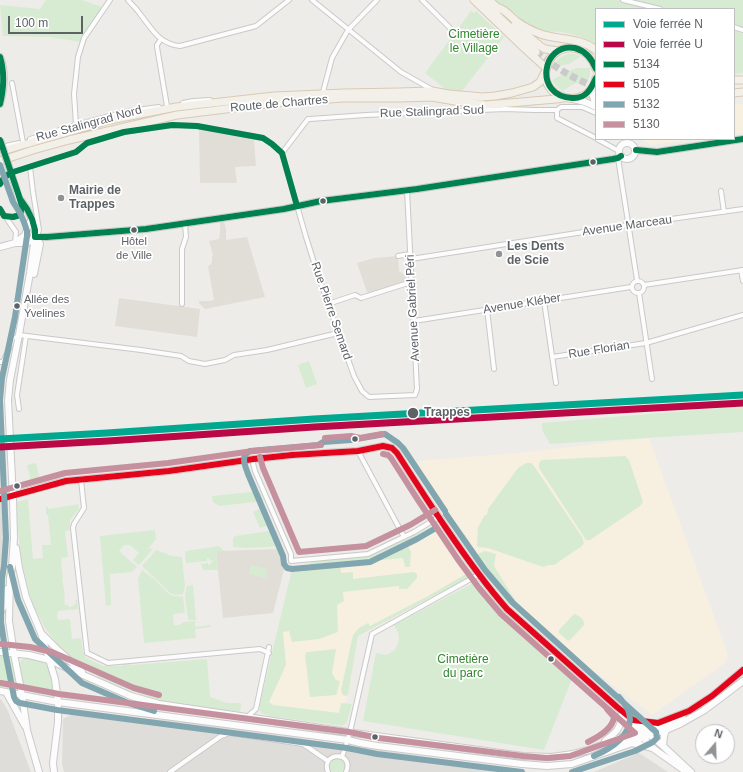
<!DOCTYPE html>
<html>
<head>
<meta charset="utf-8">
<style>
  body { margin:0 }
  #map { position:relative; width:743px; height:772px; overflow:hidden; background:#eeece8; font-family:Helvetica,sans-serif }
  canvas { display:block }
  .legend { position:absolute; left:595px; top:8px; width:140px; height:132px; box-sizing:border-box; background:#fff; border:1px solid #bec0c2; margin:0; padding:5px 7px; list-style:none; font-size:12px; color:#5d6267 }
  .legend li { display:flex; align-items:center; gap:8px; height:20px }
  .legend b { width:20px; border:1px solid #bec0c2 }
  .north { position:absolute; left:695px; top:724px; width:40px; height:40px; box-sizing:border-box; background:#fff; border:1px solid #bec0c2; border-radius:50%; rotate:19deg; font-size:11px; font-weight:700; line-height:16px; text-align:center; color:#5d6267 }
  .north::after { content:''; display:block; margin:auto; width:14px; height:18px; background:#909294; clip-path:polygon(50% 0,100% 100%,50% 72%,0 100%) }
  .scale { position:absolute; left:8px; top:16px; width:75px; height:18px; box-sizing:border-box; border:2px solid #5d6267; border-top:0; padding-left:5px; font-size:12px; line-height:14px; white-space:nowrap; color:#5d6267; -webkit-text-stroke:3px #fff; paint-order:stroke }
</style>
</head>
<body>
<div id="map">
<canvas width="743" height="772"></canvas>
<ul class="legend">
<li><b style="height:5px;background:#00a88f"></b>Voie ferrée N</li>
<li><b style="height:5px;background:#b90845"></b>Voie ferrée U</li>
<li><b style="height:5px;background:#00814f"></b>5134</li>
<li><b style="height:5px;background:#e3051b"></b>5105</li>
<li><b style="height:5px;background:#81a6af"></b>5132</li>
<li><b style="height:5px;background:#c5919f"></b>5130</li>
</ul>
<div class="north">N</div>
<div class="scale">100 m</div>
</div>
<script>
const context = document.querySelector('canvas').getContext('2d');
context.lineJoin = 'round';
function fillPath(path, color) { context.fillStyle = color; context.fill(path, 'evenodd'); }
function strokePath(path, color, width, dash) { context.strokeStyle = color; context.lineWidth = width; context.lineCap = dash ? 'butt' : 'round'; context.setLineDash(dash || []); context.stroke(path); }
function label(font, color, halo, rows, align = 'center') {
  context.font = font + ' Helvetica,sans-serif'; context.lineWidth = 3.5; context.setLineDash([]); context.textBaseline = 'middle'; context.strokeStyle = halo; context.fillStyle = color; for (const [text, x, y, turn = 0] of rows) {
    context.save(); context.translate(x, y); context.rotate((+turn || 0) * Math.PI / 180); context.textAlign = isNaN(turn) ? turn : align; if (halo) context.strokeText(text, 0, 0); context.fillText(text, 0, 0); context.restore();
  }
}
const commercial = new Path2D(`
  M734 104H743V133L734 134Z
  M642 139H697L651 145Z
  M649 438 728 655 725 663 652 715 514 610 471 551 455 526 419 476 418 461 517 453Z
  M437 524 474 575 358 636 346 703H341L339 713 273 705 269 702 282 632 298 568 308 567 311 562 371 556Z`);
const industrial = new Path2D(`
  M8 490V533L3 585 0 593V492Z
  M0 699H1L8 711 31 772H0Z
  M71 715 182 721 340 744 528 772H64L62 764 63 719Z
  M639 753 668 772H594L638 753Z`);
const education = new Path2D(`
  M199 128 254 140 256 166 235 167 237 183H200Z
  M220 222H224L226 229V240L247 237 265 297 205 309 199 303V301H208L214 300 208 266 211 264 212 261V256L213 255 209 241 219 239 220 232Z
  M398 256 399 271 407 277 408 282 368 295 357 263 374 258Z
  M119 298 200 309 197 337 115 326Z
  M283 549 286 562 273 613 223 618 216 551Z`);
const green = new Path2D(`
  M46 0H82L102 7 83 36 80 42 50 37 3 36 0 5 40 9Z
  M493 0H743V73L734 74V9H596V45L579 36 561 32 540 31 523 25Z
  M471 11 474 13 476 11 504 37 462 91H448L425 73Z
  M567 54H574L580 56V57L569 64 553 67C556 60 560 57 567 54Z
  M577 68H590V75L588 81C576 82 573 84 563 91L557 87 552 80C560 76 568 70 577 68Z
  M309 361 317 384 306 388 298 365Z
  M743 406V432L550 444 542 430V423Z
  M625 456 629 460 643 502 640 506 590 540H586L539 468V463L542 460Z
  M36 463 40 479 31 482 27 465Z
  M526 463H531L534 466 582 537 584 543 582 546 554 565H549L543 567 488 548 479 547 477 546 478 527 485 515H487L488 509 518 468Z
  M260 491 264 501 219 506 213 502 212 496Z
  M28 499 33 559 43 558 42 545H51L48 515H46V507H48L49 509 78 504 79 509 70 520V530L65 531 68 557 61 558 62 562 61 563 63 578 62 579 65 595H64L65 605H68L69 607 73 606V605L76 604 75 600H77L78 609 58 611 57 616 58 620 70 619 72 639 81 638 83 652 86 658 103 666H122L123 663 133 665 207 659 210 697 227 703H241L240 713 152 699 105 680 84 669 58 645 45 628 32 603 21 558 18 532 17 502Z
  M262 508 269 525 260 528 253 512Z
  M437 524 454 547 450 550 436 530 408 546 411 552 410 567H405L403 558 340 564 341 573 353 572V579L414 572 417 574V578L407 589H399V586L343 592 344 601 337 605 338 632 319 639 292 642 289 631 283 632 286 665 269 702 273 705 339 713 341 703 352 704 347 722 343 726 269 716 261 713 259 707 292 569 308 567 311 562 371 556Z
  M155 530 156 539 149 548 151 549 152 548 153 549 139 565 133 560 139 553 130 545H124L119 551 137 567 132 572 110 574 111 605 106 606 100 536Z
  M276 530 282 546 246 548 233 547V538L235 536Z
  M219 546 224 551 216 552 218 570H203L201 564 208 563V565H210V563L213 562 212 560 210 561 209 558H207V561L186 563 185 553 186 551Z
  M156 550 172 556 182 557 185 586 183 594 175 595 170 593 142 566Z
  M485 551 496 554 494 566 515 600 509 605 475 561 478 554Z
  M459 555 474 575 358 636 348 695 345 696 342 694 341 690 353 635 359 628 368 623 370 626 428 596 466 574 455 558Z
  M251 565 268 569 266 578 249 574Z
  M142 570 154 579 168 593 173 596 183 597 185 613 173 614 174 625H179L184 622 195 621V627L211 625V627L195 629 196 638 144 643 138 579Z
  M477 581 495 602 573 676 544 750 363 721 376 653 386 655 395 650 399 640 398 632 394 625Z
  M193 585 196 620H188L185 595 187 586Z
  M574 614C579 615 585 620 584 625L570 640 568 641 559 633V630L573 615Z
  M336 649 332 673 336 680 340 681 337 693 336 695 310 697 305 655 307 652Z
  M0 656H11L17 690 0 687Z
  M24 658C41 660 49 660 52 679 52 684 53 688 52 692 47 695 44 694 39 694 35 693 30 693 26 690 21 686 20 669 20 662Z
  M335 759C343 758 347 765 344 772H331C328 766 329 761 335 759Z`);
const primaryTunnel = new Path2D(`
  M536 52C554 67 574 79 596 87`);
const street = new Path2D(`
  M128 0C132 5 137 9 140 14 152 29 159 44 180 46L256 26 289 0
  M312 0 401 72 431 89
  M422 0 452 30
  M623 0 660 9
  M734 27 743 30
  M161 39 157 45V47L167 106
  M12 83 23 142
  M323 92 332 58 348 30 377 0
  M183 103 193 101 210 100
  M557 110V118L596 138
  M76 125 74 94 78 57 84 38 110 0
  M30 139 76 125 129 111 159 107
  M597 139 619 151
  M1 147 19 143
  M282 153 308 119H310L366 115 505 109 534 110H557L561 107H582L596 113
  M618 158 637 280
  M30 167 33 192 39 230 36 236
  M0 184 4 178 10 173 76 152 87 143 124 132 172 125 197 126 263 138 272 144 282 153 306 237 318 275 354 376 362 391 369 397 415 395 417 389 407 190
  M721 191 724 212
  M0 209 16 232 15 243
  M4 216 13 217 20 215 22 206
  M398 256 410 254
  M411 259 628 225 743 209
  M741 270 743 281
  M632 287a6 6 0 1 1 12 0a6 6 0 1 1-12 0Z
  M644 285 743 270
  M639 293 652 379
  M544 301 556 383
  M182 304V249L186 237 185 224
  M329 304 331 303 355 295 361 298 405 284 412 283
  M487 309 494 369
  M414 321 631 287
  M552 357 646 343 743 315
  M0 362H3L13 340 19 335 141 350 181 356 189 361 205 364 225 360 234 355 267 350 338 333
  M19 409 17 395 19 382 26 336
  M358 451 404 537
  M252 459 255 471 291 554V561L368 554 414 532 439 517
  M81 480 84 508 74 524 73 528 87 653 108 663 260 649 269 653
  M247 717 256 709 269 647
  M342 757 350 732 372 634 478 575
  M170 772 221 736 230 733 303 744 328 761
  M328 772C320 751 355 751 346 772`);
const secondary = new Path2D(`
  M0 57C6 72 4 89 0 104
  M591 89 596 107
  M573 99 585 102 596 107
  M619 151a8 8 0 1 1 16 0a8 8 0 1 1-16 0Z
  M636 150 657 152 743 139
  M15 185 20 202
  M15 243 25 235 30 222
  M0 247 15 243H27L35 237H47L146 229 284 209 321 201 417 189 613 159 618 158 621 156
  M34 274 40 244 34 235
  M18 340 30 273 35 237V230L32 219 27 209 20 199
  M13 498 14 538 12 567 10 578 9 621 14 654 22 695 27 730 39 772
  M0 499C22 493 44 486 66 481L169 471 254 459 292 455 358 451 383 446 392 448 397 453C415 482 434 510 453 538 470 563 487 587 507 609L617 707 663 746 691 772
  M16 548 19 568 26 597 41 633 55 679 58 702V722L53 763 54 772
  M0 612 3 608 7 589
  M42 634 58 650 82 672
  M0 652 29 655 49 660 131 696 159 704 361 734 523 756 551 757 573 754 589 750 689 711 712 696 743 670
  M0 691 58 702 348 740 360 743 378 746 522 764 547 766 572 764 632 743 644 737 666 730 680 724 703 711 718 700 743 681
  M6 692 25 726
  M623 716 654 749 685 771
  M634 720 644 722 654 723
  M659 727 674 722 682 717
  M605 741C616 732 620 730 622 715
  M619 743 640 735
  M632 743 653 748
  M663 746 664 736 666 730`);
const primary = new Path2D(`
  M474 0 522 46 546 68
  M481 0 536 52
  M489 0 499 9
  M496 7C505 9 509 15 516 21 523 26 530 30 538 33 557 41 578 36 596 50
  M515 25 540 46 545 49 558 51
  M596 69C591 53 576 43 560 50 554 53 549 59 547 66 536 99 589 113 596 78
  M734 80H743
  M734 93 743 92
  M0 152 19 146 110 120 176 107 274 96 344 93 399 92 432 91 449 94 472 96 482 97 495 96 512 93 533 87 540 82 545 72
  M0 161 33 150 69 140 177 115 275 103 343 98H400L432 97 455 101 486 105 556 99 563 98`);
const secondaryBridge = new Path2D(`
  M0 140 15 185
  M13 498 8 400 10 380 18 340`);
const bus1 = new Path2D(`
  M0 57C5 73 4 88 0 104
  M596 69C592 59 586 51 575 48 542 42 533 96 572 98 586 99 591 89 596 78
  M0 140 20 199 27 209 32 219 35 230V237
  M636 150 657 152 743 139
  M0 184 4 178 10 173 76 152 87 143 124 132 172 125 197 126 263 138 272 144 282 153 297 206
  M0 209 4 216 13 217 20 215 22 206 18 193
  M35 237H47L146 229 284 209 321 201 417 189 613 159 618 158 621 156`);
const bus2 = new Path2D(`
  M0 499 66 481 169 471 254 459 292 455 358 451 383 446 392 448 397 453C413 478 429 503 446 528 465 556 484 583 507 609L617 707 633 720 658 723 689 711 712 696 743 670`);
const bus3 = new Path2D(`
  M0 165 13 202 20 213 24 222 27 231V236L15 317 2 378 0 400 6 538 4 566 2 578 1 622 6 656 14 697 16 701 20 703 57 710 347 748 377 754 522 772
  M446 514 485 570 513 603 656 732 657 738 653 742 635 751 572 772
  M436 528 417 539 370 562 292 569 287 568 284 564 283 556 248 474C245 465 240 456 250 451L318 445 323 442 351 440 385 434 398 443 403 448 445 511
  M10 567 18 600 35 639 82 683 128 703 154 711
  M594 756C610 749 635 734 629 713 628 707 623 702 619 697`);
const bus4 = new Path2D(`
  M325 438 351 436 360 438 382 434
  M260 457 263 468 299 552 366 546 410 525 435 510
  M0 491 65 473 168 463 253 451 321 445
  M1 644 30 647 52 652 134 688 159 695
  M1 683 59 694 349 732 379 738 523 756 547 758 570 756 635 733 501 614 479 588 459 561 418 500 391 458 388 455 383 454
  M588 742C598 737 613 729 614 717L607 709`);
const rail1 = new Path2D(`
  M0 439 107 433 314 419 743 395`);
const rail2 = new Path2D(`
  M0 447 108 441 314 427 743 403`);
const markers = [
  [593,162,3.5,"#5d6267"],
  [61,198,4,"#909294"],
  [323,201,3.5,"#5d6267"],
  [134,230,3.5,"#5d6267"],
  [499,254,4,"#909294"],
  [17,306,3.5,"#5d6267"],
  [413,413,6,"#5d6267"],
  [355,439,3.5,"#5d6267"],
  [17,486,3.5,"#5d6267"],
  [551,659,3.5,"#5d6267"],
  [375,737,3.5,"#5d6267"]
];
const busNames = [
  ["Hôtel",134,242],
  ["de Ville",134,256],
  ["Allée des",24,300,"left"],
  ["Yvelines",24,314,"left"]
];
const parkNames = [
  ["Cimetière",474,35],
  ["le Village",474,49],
  ["Cimetière",463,660],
  ["du parc",463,674]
];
const streetNames = [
  ["Route de Chartres",279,104,-5],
  ["Rue Stalingrad Sud",432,112,-2],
  ["Rue Stalingrad Nord",89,124,-15],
  ["Avenue Marceau",627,226,-8],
  ["Avenue Kléber",522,304,-9],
  ["Avenue Gabriel Péri",413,308,-93],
  ["Rue Pierre Semard",331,311,71],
  ["Rue Florian",599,350,-9]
];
const poiNames = [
  ["Mairie de",69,191],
  ["Trappes",69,205],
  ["Les Dents",507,247],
  ["de Scie",507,261]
];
const stopNames = [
  ["Trappes",424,413]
];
fillPath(commercial, '#f7f0e1');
fillPath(industrial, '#dfddd9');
fillPath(education, '#e1ded8');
fillPath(green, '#d7ebd2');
strokePath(primaryTunnel, '#cacac8', 7, [7, 3.5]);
strokePath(street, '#c9c9c9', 6);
strokePath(secondary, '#cacaca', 8);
strokePath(primary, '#d8cab4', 9);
strokePath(street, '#fcfcfc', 4);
strokePath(secondary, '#fcfcfc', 6);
strokePath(primary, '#f3f0e9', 7);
strokePath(secondaryBridge, '#cacaca', 8, []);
strokePath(secondaryBridge, '#fcfcfc', 6);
strokePath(bus1, '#00814f', 6);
strokePath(bus2, '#e3051b', 6);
strokePath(bus3, '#81a6af', 6);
strokePath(bus4, '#c5919f', 6);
strokePath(rail1, '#00a88f', 7);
strokePath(rail2, '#b90845', 7);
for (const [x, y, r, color] of markers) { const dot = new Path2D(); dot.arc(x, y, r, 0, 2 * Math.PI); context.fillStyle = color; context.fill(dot); strokePath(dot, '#fff', 1.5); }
label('11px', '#5d6267', '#fff', busNames);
label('12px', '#30862d', '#fff', parkNames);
label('12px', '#5d6267', '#fff', streetNames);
label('bold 12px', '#5d6267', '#fff', poiNames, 'left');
label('bold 12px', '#5d6267', '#fff', stopNames, 'left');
</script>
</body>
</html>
